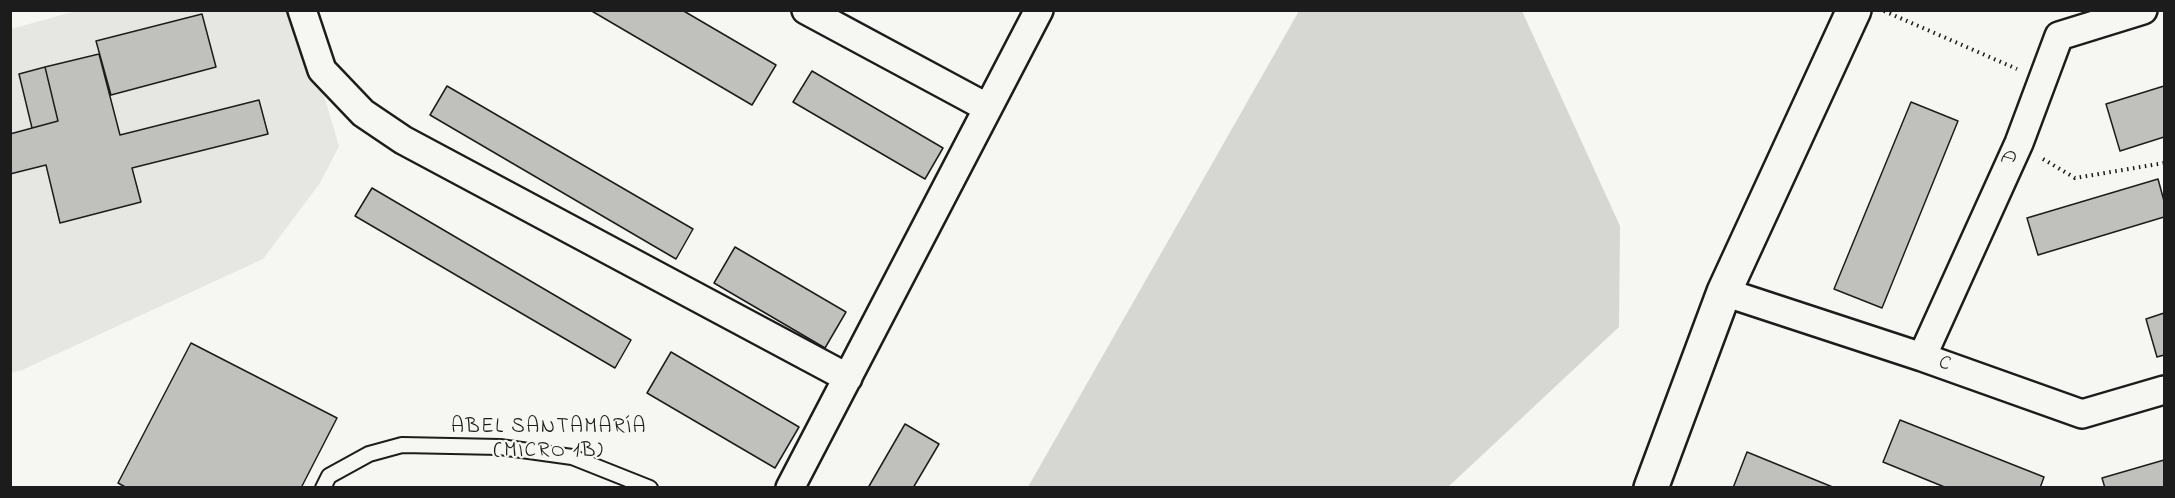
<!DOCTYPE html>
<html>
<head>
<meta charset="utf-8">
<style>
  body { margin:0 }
  #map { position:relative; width:2175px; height:498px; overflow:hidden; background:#f6f6f2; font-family:"Indie Flower",sans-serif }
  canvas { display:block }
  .frame { position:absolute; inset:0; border:12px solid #1c1c1c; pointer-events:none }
</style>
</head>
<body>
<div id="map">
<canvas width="2175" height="498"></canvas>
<div class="frame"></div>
</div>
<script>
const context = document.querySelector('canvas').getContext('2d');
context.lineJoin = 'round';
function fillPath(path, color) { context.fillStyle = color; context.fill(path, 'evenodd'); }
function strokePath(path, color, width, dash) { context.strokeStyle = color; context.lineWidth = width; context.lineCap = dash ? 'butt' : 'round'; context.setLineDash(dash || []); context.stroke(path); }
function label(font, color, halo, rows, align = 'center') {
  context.font = font + ' "Indie Flower",sans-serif'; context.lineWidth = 4.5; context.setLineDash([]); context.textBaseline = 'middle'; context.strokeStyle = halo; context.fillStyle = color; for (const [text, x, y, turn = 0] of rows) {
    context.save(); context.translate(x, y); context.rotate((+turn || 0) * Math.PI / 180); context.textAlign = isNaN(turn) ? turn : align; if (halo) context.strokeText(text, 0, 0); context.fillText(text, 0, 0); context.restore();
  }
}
const built = new Path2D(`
  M76 11H299L339 146 320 183 263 259 22 370 11 373V29Z`);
const green = new Path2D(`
  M1299 11H1522L1620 226 1619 327 1448 487H1028Z`);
const building = new Path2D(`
  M590 10H682L776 65 752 105Z
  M202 14 216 67 111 95 96 41Z
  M99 54 120 135 259 100 268 134 132 168 141 202 60 223 46 165 10 174V134L58 121 45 67Z
  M45 67 58 121 32 128 19 74Z
  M812 71 943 148 925 179 793 102Z
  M447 86 693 229 676 259 430 115Z
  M2164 86V137L2120 151 2106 104Z
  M1911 102 1958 121 1882 308 1834 289Z
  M2158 179 2164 201V217L2038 255 2027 218Z
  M372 188 631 340 615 368 355 216Z
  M735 247 846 312 825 348 714 283Z
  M2164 313V355L2157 357 2146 319Z
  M191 343 337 418 301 488H127L118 483Z
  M671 352 799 427 775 468 647 393Z
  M1900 420 2044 477 2040 488H1947L1883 462Z
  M905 424 939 444 913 488H868Z
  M1747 452 1835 488H1733Z
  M2164 460V488H2105L2102 478Z`);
const path = new Path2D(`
  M1884 11 2017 69
  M2043 159 2075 178 2164 163`);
const service = new Path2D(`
  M323 488 329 476 369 454 402 445 500 447 572 457 650 488`);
const minor = new Path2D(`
  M302 10 322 70 363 113 403 140 848 378
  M806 10 988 108
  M1724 292 1922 357 2082 414 2164 390
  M1922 357 2019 143 2059 36 2143 10
  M790 488 1039 10`);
const tertiary = new Path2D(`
  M1651 488 1724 292 1854 10`);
const streetNames = [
  ["D",2012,158,-66],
  ["C",1944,365,20]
];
const neighbourhoodNames = [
  ["ABEL SANTAMARÍA",549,429],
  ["(MICRO 1B)",549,453]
];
fillPath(built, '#e6e6e2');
fillPath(green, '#d6d6d2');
fillPath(building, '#c0c0bd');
strokePath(building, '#1c1c1c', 1.5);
strokePath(service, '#1c1c1c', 18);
strokePath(minor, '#1c1c1c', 32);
strokePath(tertiary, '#1c1c1c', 38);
strokePath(path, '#1c1c1c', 4, [1.5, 4.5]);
strokePath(service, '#f6f6f2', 14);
strokePath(minor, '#f6f6f2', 27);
strokePath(tertiary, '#f6f6f2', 33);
label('20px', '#1c1c1c', '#f6f6f2', streetNames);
context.letterSpacing = '1.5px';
label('21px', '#1c1c1c', '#f6f6f2', neighbourhoodNames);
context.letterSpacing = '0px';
</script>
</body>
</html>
